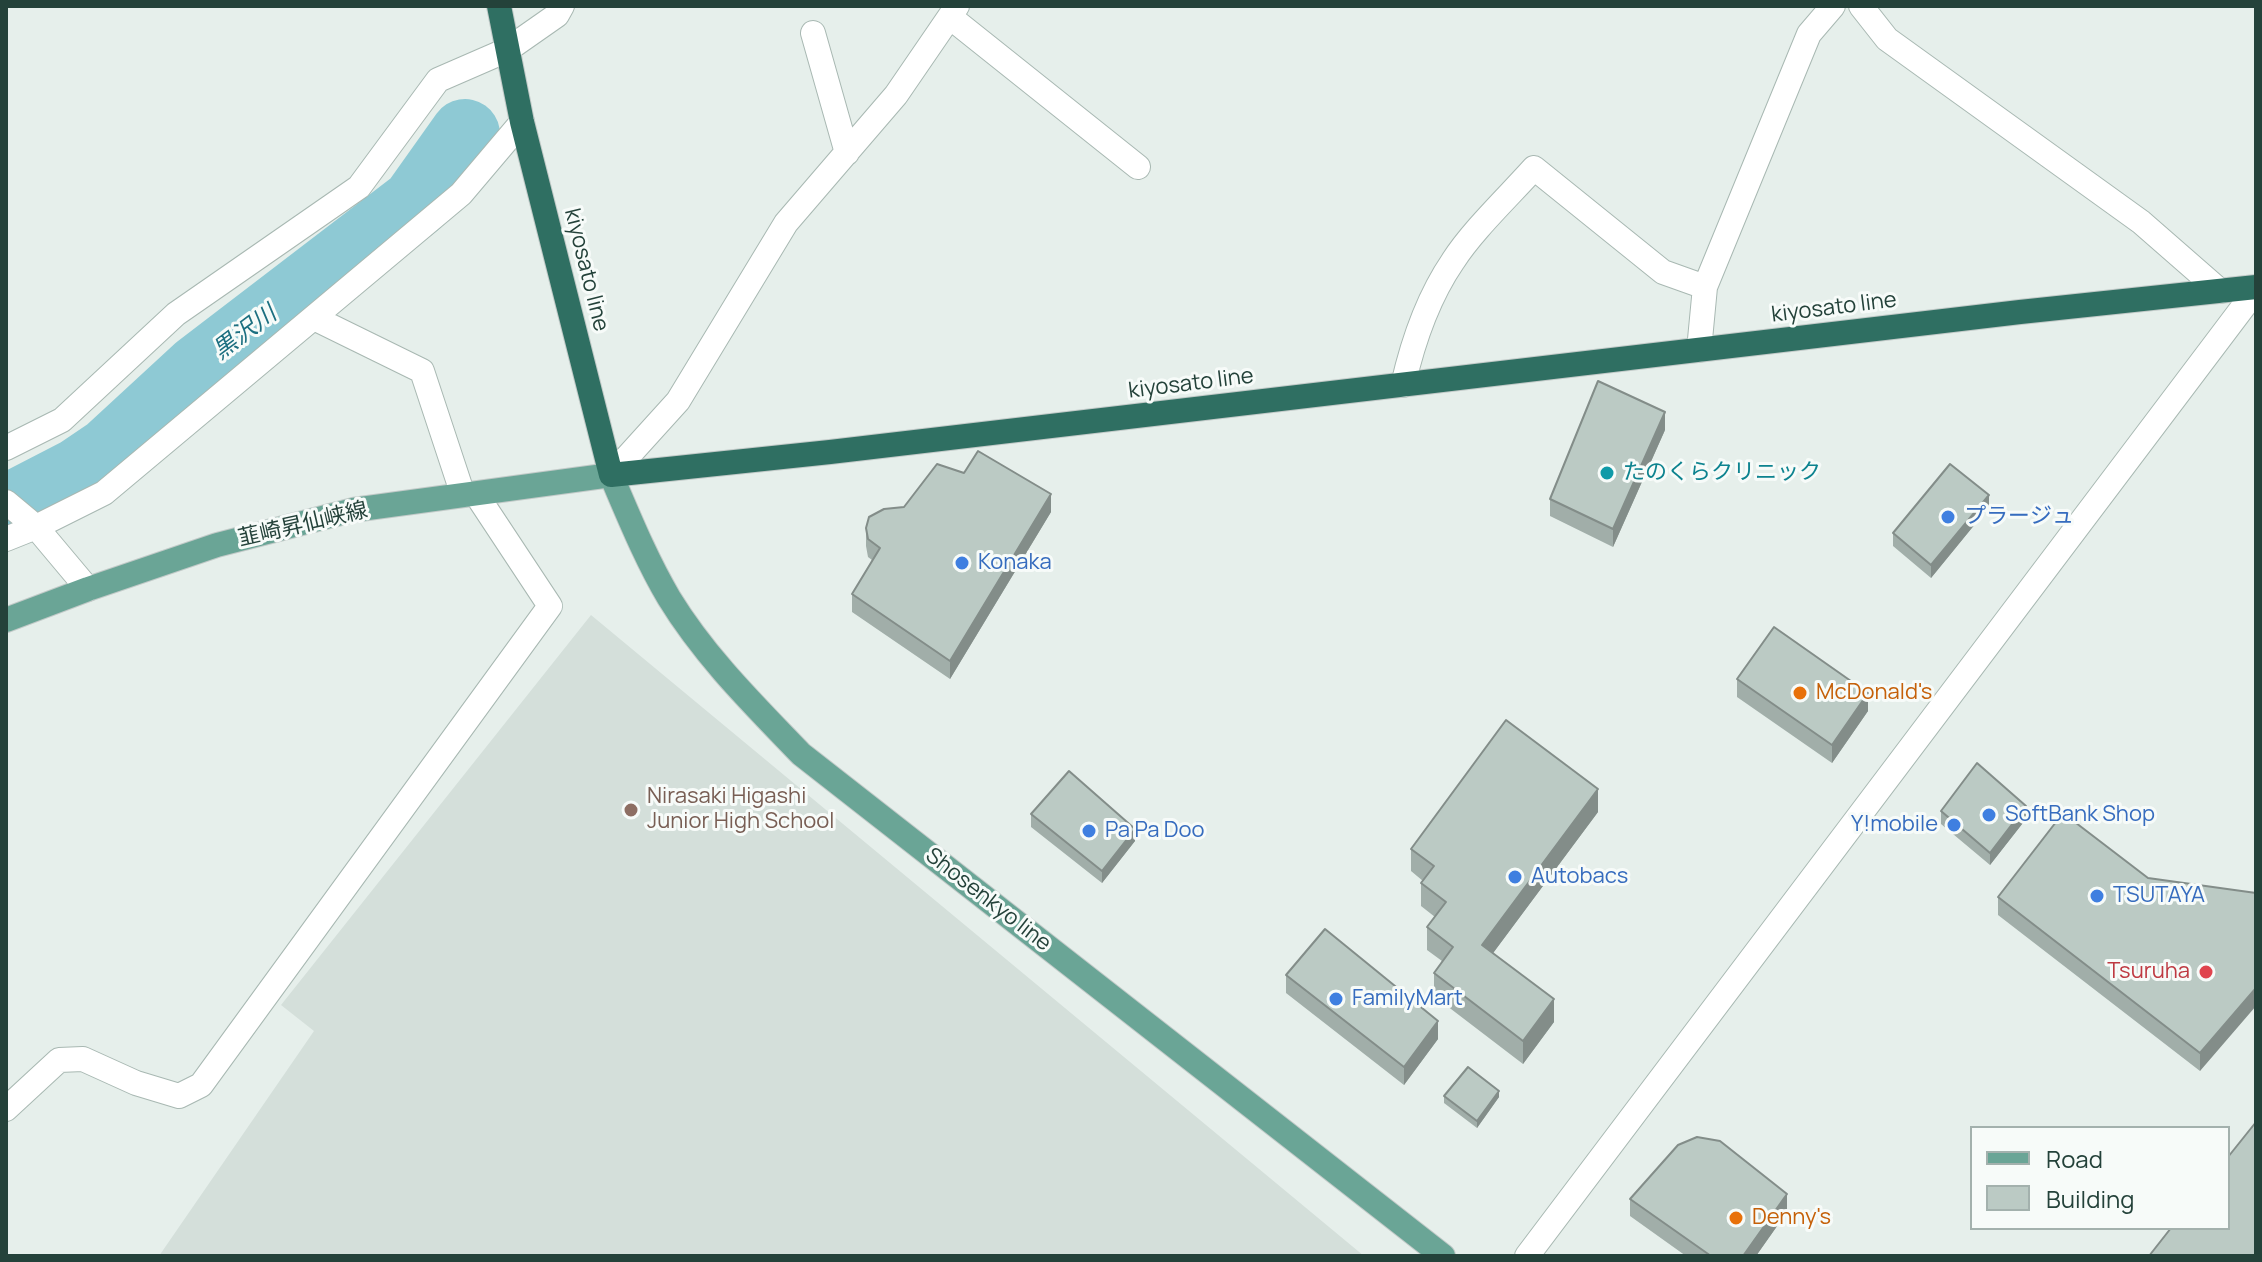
<!DOCTYPE html>
<html>
<head>
<meta charset="utf-8">
<style>
  body { margin:0 }
  #map { position:relative; width:2262px; height:1262px; overflow:hidden; background:#e6efeb; font-family:Manrope,sans-serif }
  canvas { display:block }
  .frame { position:absolute; inset:0; border:8px solid #24423a; pointer-events:none }
  .legend { position:absolute; left:1970px; top:1126px; width:260px; height:104px; box-sizing:border-box; background:#f7fbf9; border:2px solid #a3b1ad; margin:0; padding:10px 14px; list-style:none; font-size:24px; color:#24423a }
  .legend li { display:flex; align-items:center; gap:16px; height:40px }
  .legend b { width:40px; border:2px solid #a3b1ad }
</style>
</head>
<body>
<div id="map">
<canvas width="2262" height="1262"></canvas>
<div class="frame"></div>
<ul class="legend">
<li><b style="height:10px;background:#6aa596"></b>Road</li>
<li><b style="height:22px;background:#bbcac4"></b>Building</li>
</ul>
</div>
<script>
const context = document.querySelector('canvas').getContext('2d');
context.lineJoin = 'round';
function fillPath(path, color) { context.fillStyle = color; context.fill(path, 'evenodd'); }
function strokePath(path, color, width, dash) { context.strokeStyle = color; context.lineWidth = width; context.lineCap = dash ? 'butt' : 'round'; context.setLineDash(dash || []); context.stroke(path); }
function label(font, color, halo, rows, align = 'center') {
  context.font = font + ' Manrope,"Noto Sans JP",sans-serif'; context.lineWidth = 6; context.setLineDash([]); context.textBaseline = 'middle'; context.strokeStyle = halo; context.fillStyle = color; for (const [text, x, y, turn = 0] of rows) {
    context.save(); context.translate(x, y); context.rotate((+turn || 0) * Math.PI / 180); context.textAlign = isNaN(turn) ? turn : align; if (halo) context.strokeText(text, 0, 0); context.fillText(text, 0, 0); context.restore();
  }
}
const built = new Path2D(`
  M591 615 1364 1256H159L314 1031 281 1005Z`);
const river = new Path2D(`
  M6 510 78 473 109 452 199 369 416 203 465 134`);
const minor = new Path2D(`
  M1861 6 1887 39 2141 222 2220 291
  M950 17 1138 167
  M813 33 847 153
  M314 318 422 371 463 495
  M1699 350 1705 287 1809 34 1833 6
  M1403 385C1413 341 1427 299 1453 261 1472 231 1509 196 1534 168L1663 272 1705 287
  M6 448 62 420 176 314 359 187 438 80 507 50 557 15 562 6
  M611 475 678 401 786 223 896 95 957 6
  M6 502 36 527 88 589
  M6 539 36 527 104 493 461 194 522 122
  M6 1109 59 1060 83 1059 136 1083 179 1096 201 1085 550 606 476 494
  M1527 1256 2256 290`);
const major = new Path2D(`
  M6 620 88 589 217 545 353 510 611 475C629 517 646 559 669 598 705 657 754 705 801 754L1443 1256`);
const highway = new Path2D(`
  M499 6 522 122 611 475 830 452 2020 312 2256 287`);
const wall = new Path2D(`
  M1665 430 1613 547 1550 516V499Z
  M1989 507 1931 578 1893 546V533Z
  M1051 512 950 679 852 612V594L872 560 868 557 866 546V528Z
  M1737 679 1868 711 1832 763 1737 697Z
  M1941 811 2026 819 1990 865 1941 824Z
  M1598 812 1493 953 1554 1022 1523 1064 1434 996V973L1442 961 1427 950V927L1435 917 1421 906V883L1423 881 1411 871V849Z
  M1031 814 1135 841 1102 883 1031 827Z
  M2148 878 2256 893 2200 1071 1998 915V897Z
  M1286 975 1438 1039 1404 1085 1286 993Z
  M1444 1096 1499 1097 1477 1128 1444 1103Z
  M1630 1199 1787 1212 1756 1256H1686L1630 1216Z`);
const shadedWall = new Path2D(`
  M1665 412V430L1613 547V529Z
  M1051 494V512L950 679V661Z
  M1989 495V507L1931 578V565Z
  M1868 693V711L1832 763V745Z
  M1598 789V812L1482 968V945Z
  M2026 806V819L1990 865V853Z
  M1135 829V841L1102 883V871Z
  M2256 988V1006L2200 1071V1053Z
  M1554 999V1022L1523 1064V1041Z
  M1438 1021V1039L1404 1085V1067Z
  M1499 1091V1097L1477 1128V1121Z
  M1787 1194V1212L1756 1256H1743Z`);
const building = new Path2D(`
  M1598 381 1665 412 1613 529 1550 499Z
  M978 451 1051 494 950 661 852 594 880 548 868 539 866 528 869 517 884 509 904 507 937 464 964 473Z
  M1950 464 1989 495 1931 565 1893 533Z
  M1774 627 1868 693 1832 745 1737 679Z
  M1506 720 1598 789 1482 945 1554 999 1523 1041 1434 973 1453 947 1427 927 1446 902 1421 883 1434 866 1411 849Z
  M1977 763 2026 806 1990 853 1941 811Z
  M1069 771 1135 829 1102 871 1031 814Z
  M2063 813 2148 878 2256 893V988L2200 1053 1998 897Z
  M1325 929 1438 1021 1404 1067 1286 975Z
  M1468 1067 1499 1091 1477 1121 1444 1096Z
  M2256 1122V1256H2149L2171 1228H2228V1157Z
  M1697 1137 1720 1141 1787 1194 1743 1256H1711L1630 1199 1678 1145Z`);
const markers = [
  [1607,473,8,"#0f9aa8"],
  [1948,517,8,"#3f7fe0"],
  [962,563,8,"#3f7fe0"],
  [1800,693,8,"#e8710a"],
  [631,810,8,"#8d6e63"],
  [1989,815,8,"#3f7fe0"],
  [1954,825,8,"#3f7fe0"],
  [1089,831,8,"#3f7fe0"],
  [1515,877,8,"#3f7fe0"],
  [2097,896,8,"#3f7fe0"],
  [2206,972,8,"#e0444e"],
  [1336,999,8,"#3f7fe0"],
  [1736,1218,8,"#e8710a"]
];
const streetNames = [
  ["kiyosato line",586,270,76],
  ["kiyosato line",1834,308,-7],
  ["kiyosato line",1191,384,-7],
  ["韮崎昇仙峡線",303,525,-13],
  ["Shosenkyo line",988,900,38]
];
const cultureNames = [
  ["たのくらクリニック",1623,473]
];
const shopNames = [
  ["プラージュ",1964,517],
  ["Konaka",978,563],
  ["SoftBank Shop",2005,815],
  ["Y!mobile",1938,825,"right"],
  ["Pa Pa Doo",1105,831],
  ["Autobacs",1531,877],
  ["TSUTAYA",2113,896],
  ["FamilyMart",1352,999]
];
const foodNames = [
  ["McDonald's",1816,693],
  ["Denny's",1752,1218]
];
const educationNames = [
  ["Nirasaki Higashi",647,797],
  ["Junior High School",647,822]
];
const healthNames = [
  ["Tsuruha",2190,972]
];
const waterNames = [
  ["黒沢川",245,333,-37]
];
fillPath(built, '#d4dfda');
strokePath(river, '#8ec9d4', 70);
strokePath(minor, '#a8b8b2', 26);
strokePath(major, '#c2cac8', 26);
strokePath(highway, '#c2cac8', 26);
strokePath(minor, '#fff', 24);
strokePath(major, '#6aa596', 24);
strokePath(highway, '#2f6f62', 24);
fillPath(wall, '#a1aea9');
fillPath(shadedWall, '#838d89');
fillPath(building, '#bbcac4');
strokePath(building, '#838d89', 2);
for (const [x, y, r, color] of markers) { const dot = new Path2D(); dot.arc(x, y, r, 0, 2 * Math.PI); context.fillStyle = color; context.fill(dot); strokePath(dot, '#f7fbf9', 3); }
label('22px', '#24423a', '#f7fbf9', streetNames);
label('22px', '#0d838f', '#f7fbf9', cultureNames, 'left');
label('22px', '#366cbe', '#f7fbf9', shopNames, 'left');
label('22px', '#c56008', '#f7fbf9', foodNames, 'left');
label('22px', '#785e54', '#f7fbf9', educationNames, 'left');
label('22px', '#be3a42', '#f7fbf9', healthNames, 'right');
label('italic 24px', '#1c6f80', '#f7fbf9', waterNames);
</script>
</body>
</html>
